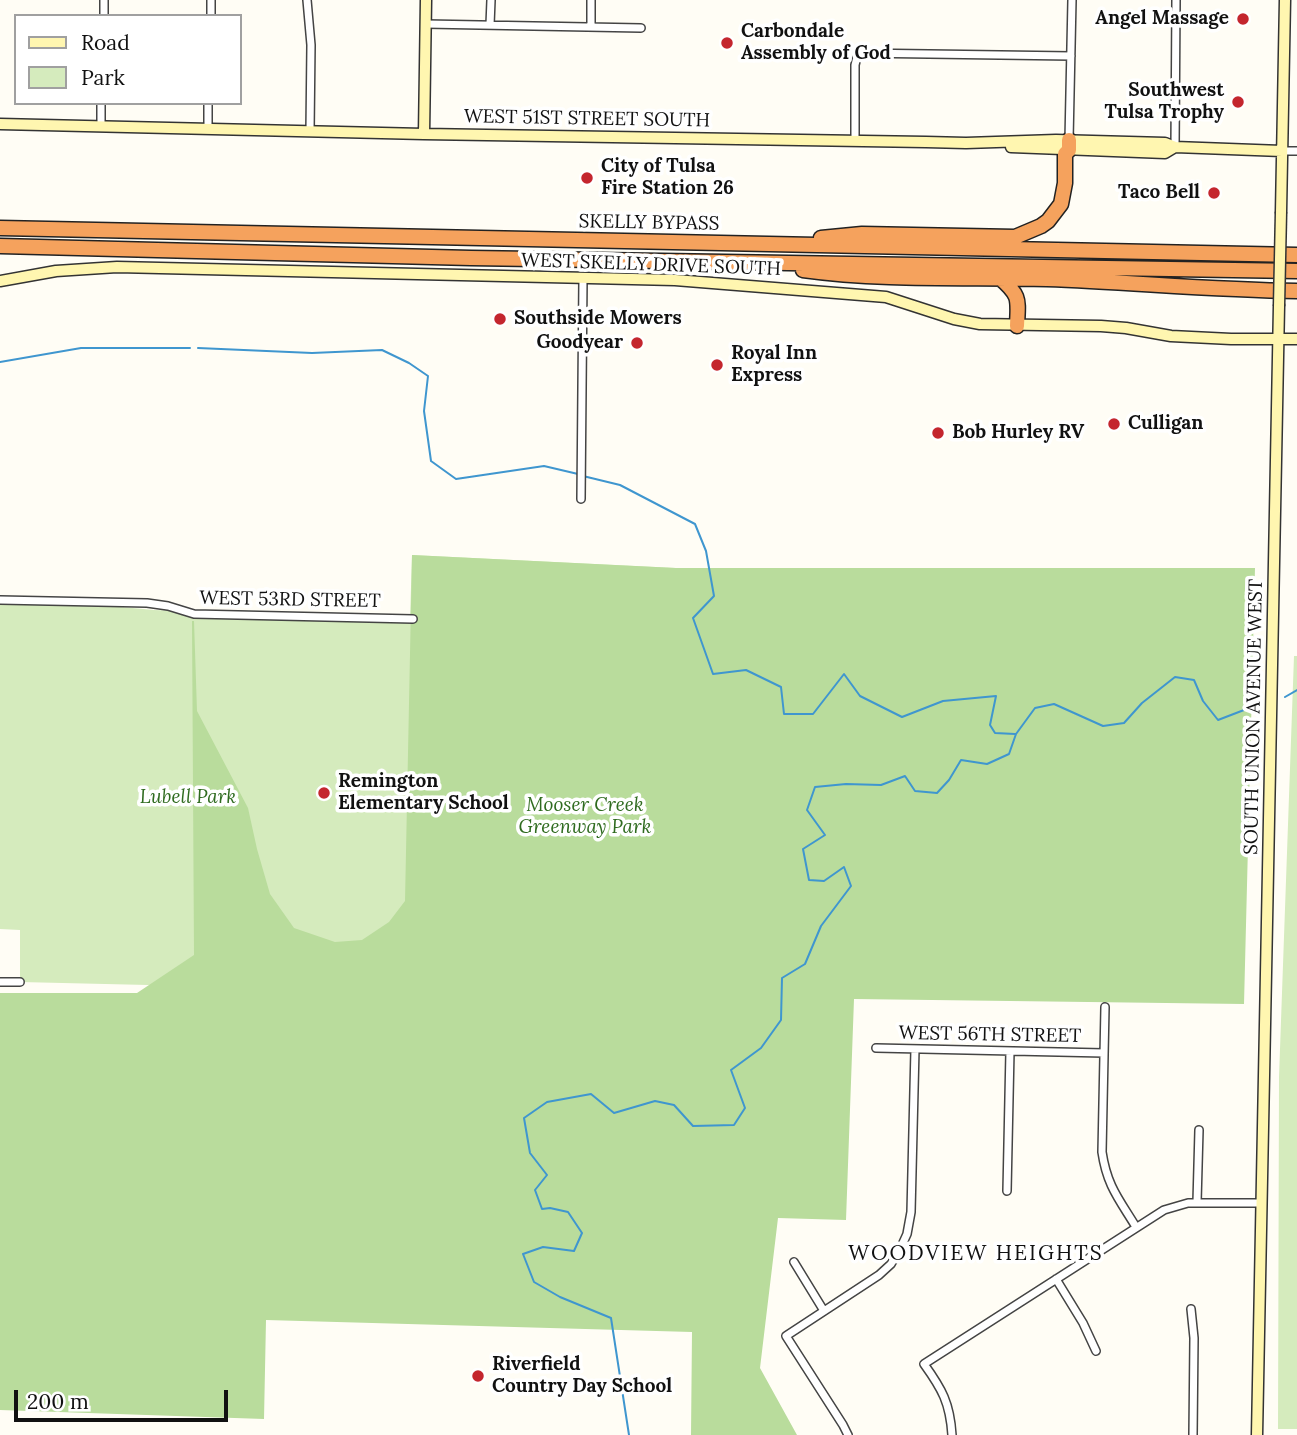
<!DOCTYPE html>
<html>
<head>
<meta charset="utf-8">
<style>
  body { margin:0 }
  #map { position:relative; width:1297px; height:1435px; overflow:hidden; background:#fffdf5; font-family:Lora,serif }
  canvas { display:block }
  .legend { position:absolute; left:14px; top:14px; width:228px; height:91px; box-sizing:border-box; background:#fff; border:2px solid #a0a0a0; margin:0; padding:9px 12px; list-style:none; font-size:21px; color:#111 }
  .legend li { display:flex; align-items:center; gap:14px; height:35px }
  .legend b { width:35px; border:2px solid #a0a0a0 }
  .scale { position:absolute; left:14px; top:1390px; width:214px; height:32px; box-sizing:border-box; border:4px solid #111; border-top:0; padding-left:9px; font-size:21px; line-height:24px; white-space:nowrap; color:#111; -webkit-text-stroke:5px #fff; paint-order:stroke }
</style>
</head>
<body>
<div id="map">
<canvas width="1297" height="1435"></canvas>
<ul class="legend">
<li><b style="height:9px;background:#fff6b0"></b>Road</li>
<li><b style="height:19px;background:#d5ebbd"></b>Park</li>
</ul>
<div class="scale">200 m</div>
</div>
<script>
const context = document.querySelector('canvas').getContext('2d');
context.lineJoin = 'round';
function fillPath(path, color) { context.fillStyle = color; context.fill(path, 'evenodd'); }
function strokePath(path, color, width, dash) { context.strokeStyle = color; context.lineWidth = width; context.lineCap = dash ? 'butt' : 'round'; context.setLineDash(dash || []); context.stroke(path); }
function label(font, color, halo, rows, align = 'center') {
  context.font = font + ' Lora,serif'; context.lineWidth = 7; context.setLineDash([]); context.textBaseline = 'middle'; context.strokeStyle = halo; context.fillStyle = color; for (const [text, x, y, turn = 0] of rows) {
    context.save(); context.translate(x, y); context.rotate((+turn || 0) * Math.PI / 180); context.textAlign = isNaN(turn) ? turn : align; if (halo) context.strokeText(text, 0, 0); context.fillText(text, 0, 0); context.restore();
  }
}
const green = new Path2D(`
  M412 555 676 568H718L404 991 20 982V930L0 929V604L110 606 154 610 410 619Z
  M1294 656H1297V1429H1278L1279 1077Z`);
const forest = new Path2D(`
  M412 555 676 568H1255L1244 1004 854 999 846 1220 778 1218 760 1368 797 1435H691L692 1332 266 1320 264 1419 0 1410V993H137L194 955 192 621H194L197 711 248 808 257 849 270 894 294 928 335 942 362 940 389 922 405 901Z`);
const stream = new Path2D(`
  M198 348 312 353 382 350 409 363 428 376 424 411 431 461 456 479 544 466 578 474
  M0 362 81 348H190
  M583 476 620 485 695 524 706 551 714 596 693 618 713 674 746 670 781 687 784 714H813L844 674 860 696 902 717 943 701 996 696 990 725 995 733 1015 734
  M1285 697 1297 690
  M629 1435 611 1318 560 1297 534 1282 523 1254 543 1247 574 1251 582 1233 568 1212 550 1208 542 1209 535 1190 547 1175 530 1153 524 1118 547 1102 591 1094 614 1113 655 1101 674 1105 693 1126 734 1125 745 1108 731 1070 761 1048 781 1020 782 978 805 964 821 926 851 886 844 867 824 881 809 880 803 849 825 835 807 810 815 787 846 784 881 785 905 776 915 791 937 793 949 780 961 760 987 764 1009 754 1016 734 1035 708 1054 704 1103 726 1124 723 1142 703 1175 677 1194 680 1203 701 1218 720 1257 705`);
const street = new Path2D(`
  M307 0 311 45 310 131
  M104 16V0
  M211 16V0
  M426 24 641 28
  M490 25 491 0
  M591 27V0
  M101 126V103
  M208 129V103
  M1069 140 1072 0
  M855 141V65L858 53 1071 56
  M1175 147 1176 0
  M1282 151H1297
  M581 499 583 278
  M0 600 147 603 168 606 194 614 413 619
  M0 982H20
  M1105 1007 1102 1152C1107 1186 1119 1199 1136 1227
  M876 1048 1104 1053
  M1007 1191 1010 1051
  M1197 1202 1199 1130
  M794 1262 824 1311
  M1056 1279 1083 1323 1096 1351
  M1191 1309 1194 1338 1193 1435
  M848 1435 843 1425 786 1336 879 1275 891 1264 902 1245 907 1234 911 1212 915 1049
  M952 1435C950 1403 942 1389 924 1364L1164 1210 1188 1203H1262`);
const secondary = new Path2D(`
  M0 124 424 134 926 142 966 143 1056 140 1165 143 1175 147 1282 151
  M424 134 426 0
  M1011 147 1165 153 1175 147
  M1281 212 1285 0
  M0 281 56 271 117 267 675 280 886 297 954 319 980 324 1101 326 1126 328 1171 336 1231 339H1297
  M1257 1435 1279 306`);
const highway = new Path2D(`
  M0 228 1297 255
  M821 238 862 234 1015 237 1041 226 1048 221 1061 204 1065 183V154L1069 150V140
  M0 246 471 258 1297 271
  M803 270C883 281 966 277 1047 279 1130 282 1214 290 1297 291
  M1000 278C1021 296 1018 300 1017 326`);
const secondaryBridge = new Path2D(`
  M1279 306 1281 212`);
const markers = [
  [1243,19,7,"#c4262e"],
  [727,43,7,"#c4262e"],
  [1238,102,7,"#c4262e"],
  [587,178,7,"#c4262e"],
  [1214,193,7,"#c4262e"],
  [500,319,7,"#c4262e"],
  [637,343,7,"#c4262e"],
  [717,365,7,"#c4262e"],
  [1114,424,7,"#c4262e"],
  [938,433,7,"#c4262e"],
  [324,793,7,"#c4262e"],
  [478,1376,7,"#c4262e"]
];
const poiNames = [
  ["Angel Massage",1229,19,"right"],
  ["Carbondale",741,32],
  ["Assembly of God",741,54],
  ["Southwest",1224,91,"right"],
  ["Tulsa Trophy",1224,113,"right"],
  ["City of Tulsa",601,167],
  ["Fire Station 26",601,189],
  ["Taco Bell",1200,193,"right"],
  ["Southside Mowers",514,319],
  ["Goodyear",623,343,"right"],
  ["Royal Inn",731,354],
  ["Express",731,376],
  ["Culligan",1128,424],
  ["Bob Hurley RV",952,433],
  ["Remington",338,782],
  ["Elementary School",338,804],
  ["Riverfield",492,1365],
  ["Country Day School",492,1387]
];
const streetNames = [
  ["WEST 51ST STREET SOUTH",587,119,1],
  ["SKELLY BYPASS",649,223,1],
  ["WEST SKELLY DRIVE SOUTH",651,265,2],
  ["WEST 53RD STREET",290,600,1],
  ["SOUTH UNION AVENUE WEST",1254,717,-89],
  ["WEST 56TH STREET",990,1035,1]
];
const parkNames = [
  ["Lubell Park",188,798],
  ["Mooser Creek",585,806],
  ["Greenway Park",585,828]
];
const neighbourhoodNames = [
  ["WOODVIEW HEIGHTS",976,1254]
];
fillPath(green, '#d5ebbd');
fillPath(forest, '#b9dc9c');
strokePath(stream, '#3f96cf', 2);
strokePath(street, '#444', 10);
strokePath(secondary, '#333', 13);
strokePath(highway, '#222', 17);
strokePath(street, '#fff', 7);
strokePath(secondary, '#fff6b0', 10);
strokePath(highway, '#f5a25d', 14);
strokePath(secondaryBridge, '#333', 13, []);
strokePath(secondaryBridge, '#fff6b0', 10);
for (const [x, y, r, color] of markers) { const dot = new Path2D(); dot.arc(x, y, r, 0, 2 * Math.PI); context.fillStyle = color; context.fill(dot); strokePath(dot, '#fff', 2.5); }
label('bold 19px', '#111', '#fff', poiNames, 'left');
label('19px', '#111', '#fff', streetNames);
label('italic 19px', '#2f6b1f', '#fff', parkNames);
context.letterSpacing = '2px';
label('21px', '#111', '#fff', neighbourhoodNames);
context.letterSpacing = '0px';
</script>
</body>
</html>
